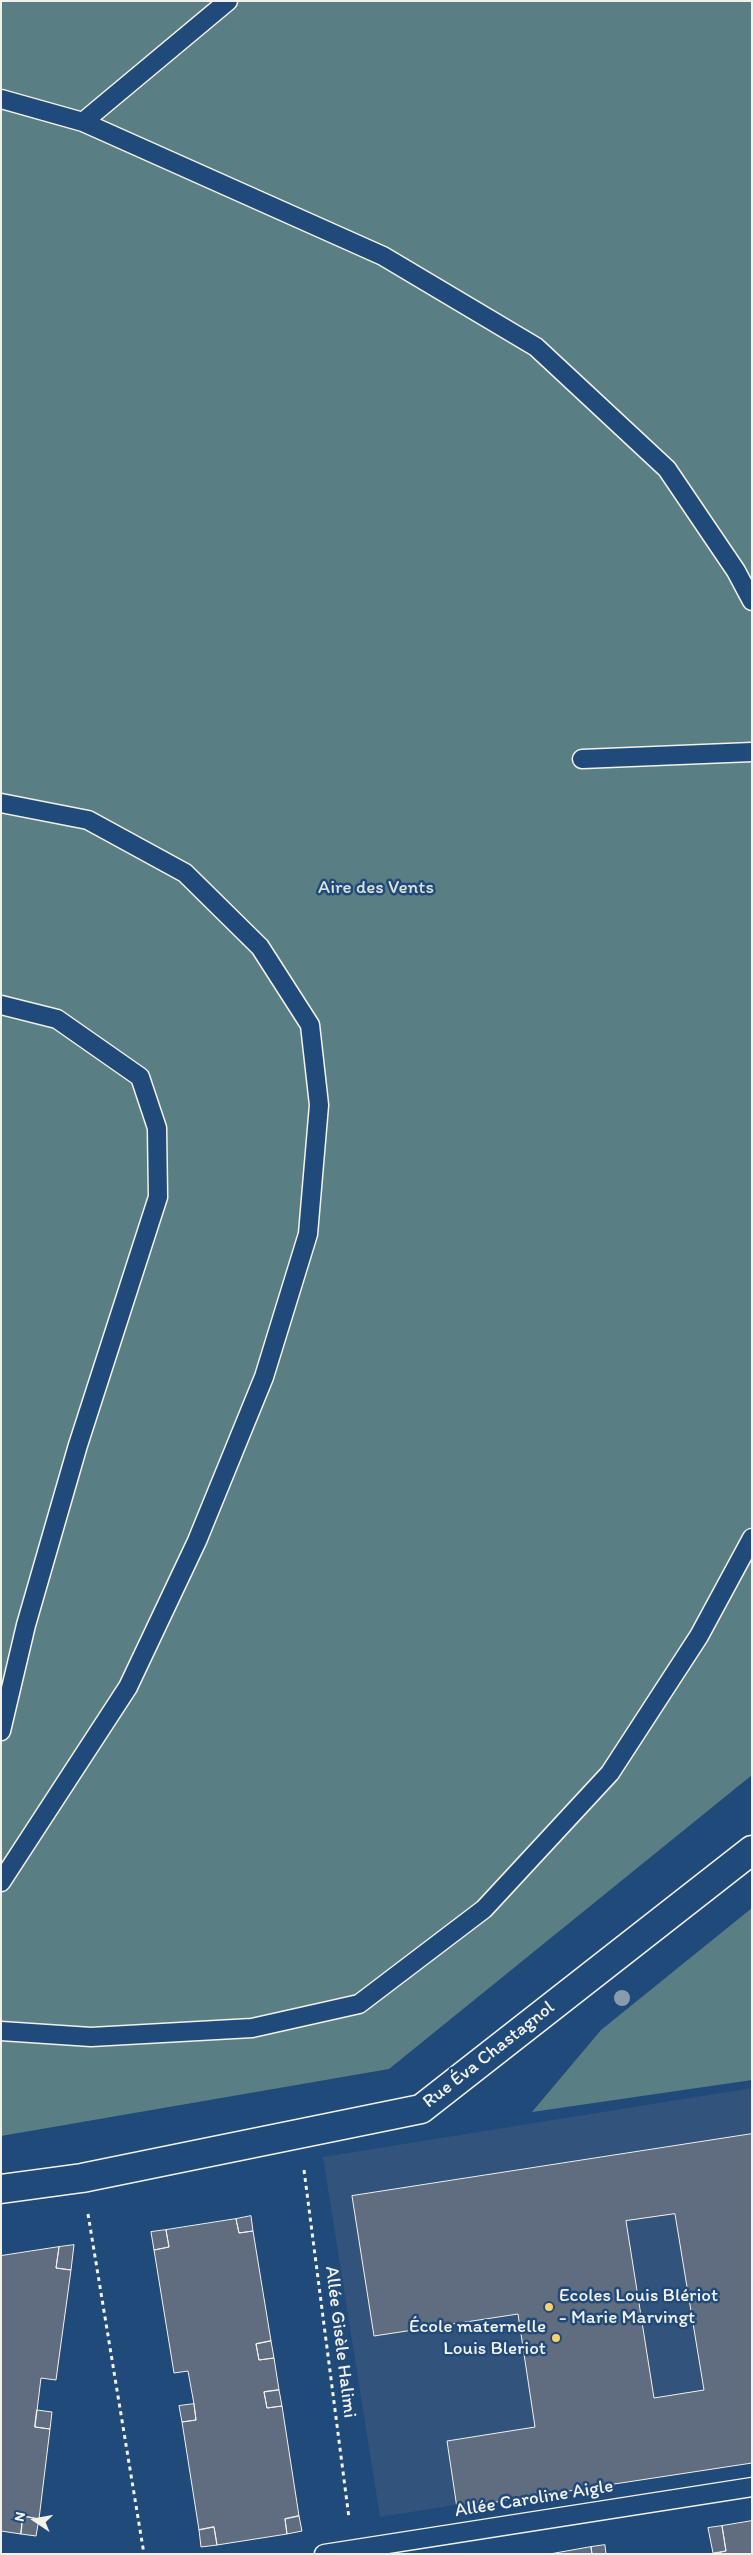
<!DOCTYPE html>
<html>
<head>
<meta charset="utf-8">
<style>
  body { margin:0 }
  #map { position:relative; width:753px; height:2555px; overflow:hidden; background:#1f4a7a; font-family:Itim,sans-serif }
  canvas { display:block }
  .frame { position:absolute; inset:0; border:2px solid #f4f1e8; pointer-events:none }
  .north { position:absolute; left:10px; top:2495px; width:50px; height:50px; -webkit-text-stroke:4px #1f4a7a; paint-order:stroke; rotate:282deg; font-size:14px; font-weight:700; line-height:20px; text-align:center; color:#f4f1e8 }
  .north::after { content:''; display:block; margin:auto; width:18px; height:22px; background:#f4f1e8; clip-path:polygon(50% 0,100% 100%,50% 72%,0 100%) }
</style>
</head>
<body>
<div id="map">
<canvas width="753" height="2555"></canvas>
<div class="frame"></div>
<div class="north">N</div>
</div>
<script>
const context = document.querySelector('canvas').getContext('2d');
context.lineJoin = 'round';
function fillPath(path, color) { context.fillStyle = color; context.fill(path, 'evenodd'); }
function strokePath(path, color, width, dash) { context.strokeStyle = color; context.lineWidth = width; context.lineCap = dash ? 'butt' : 'round'; context.setLineDash(dash || []); context.stroke(path); }
function label(font, color, halo, rows, align = 'center') {
  context.font = font + ' Itim,sans-serif'; context.lineWidth = 5; context.setLineDash([]); context.textBaseline = 'middle'; context.strokeStyle = halo; context.fillStyle = color; for (const [text, x, y, turn = 0] of rows) {
    context.save(); context.translate(x, y); context.rotate((+turn || 0) * Math.PI / 180); context.textAlign = isNaN(turn) ? turn : align; if (halo) context.strokeText(text, 0, 0); context.fillText(text, 0, 0); context.restore();
  }
}
const built = new Path2D(`
  M752 2088V2457L380 2517 323 2157Z`);
const green = new Path2D(`
  M1 1H752V1775L389 2069 1 2136Z
  M752 1908V2080L532 2112 601 2030Z`);
const building = new Path2D(`
  M752 2134V2463L457 2508 447 2441 535 2427 518 2314 374 2336 352 2196ZM675 2214 704 2390 654 2398 626 2221Z
  M251 2216 253 2231 239 2233 236 2219Z
  M236 2219 239 2233 253 2231 271 2341 256 2344 259 2360 274 2358 279 2390 264 2392 267 2408 282 2406 299 2516 285 2519 287 2534 217 2545 214 2527 199 2530 182 2422 196 2420 194 2404 188 2371 174 2373 154 2250 169 2247 166 2230Z
  M166 2230 169 2247 154 2250 151 2232Z
  M74 2245 71 2270 56 2268 59 2247Z
  M59 2247 56 2268 71 2270 56 2380 41 2378 35 2427 50 2429 39 2519 23 2516 21 2534 1 2531V2256Z
  M271 2341 274 2358 259 2360 256 2344Z
  M279 2390 282 2406 267 2408 264 2392Z
  M194 2404 196 2420 182 2422 179 2406Z
  M37 2410 52 2412 50 2429 35 2427Z
  M23 2516 39 2519 36 2536 21 2534Z
  M299 2516 302 2531 287 2534 285 2519Z
  M752 2521V2554H713L726 2551 722 2526Z
  M722 2526 726 2551 713 2553 708 2528Z
  M214 2527 217 2545 201 2547 199 2530Z
  M605 2545 606 2554H592L591 2547Z
  M591 2547 592 2554H550Z`);
const path = new Path2D(`
  M304 2170 349 2518
  M88 2214 144 2554`);
const lane = new Path2D(`
  M1 99 83 122 383 256 536 347 667 469 736 571 752 601
  M83 122 228 1
  M582 759 752 752
  M1 803 88 820 185 873 260 947 310 1025 319 1105 308 1234 264 1377 197 1541 128 1687 1 1882
  M1 1005 57 1019 140 1077 157 1128 158 1197 78 1445 26 1625 1 1731
  M1 2031 91 2037 252 2028 359 2004 484 1909 610 1773 699 1636 752 1538
  M324 2554 752 2487`);
const street = new Path2D(`
  M1 2189 82 2178 421 2109 752 1850`);
const trees = [
  [622,1998]
];
const markers = [
  [549,2307,5,"#ffd166"],
  [556,2338,5,"#ffd166"]
];
const parkNames = [
  ["Aire des Vents",376,888]
];
const streetNames = [
  ["Rue Éva Chastagnol",489,2055,-38],
  ["Allée Gisèle Halimi",340,2342,83],
  ["Allée Caroline Aigle",534,2499,-9]
];
const poiNames = [
  ["Ecoles Louis Blériot",559,2296],
  ["- Marie Marvingt",559,2318],
  ["École maternelle",546,2327,"right"],
  ["Louis Bleriot",546,2349,"right"]
];
fillPath(built, '#32547c');
fillPath(green, '#597f84');
fillPath(building, '#606d80');
strokePath(building, '#f4f1e8', 1);
strokePath(lane, '#f4f1e8', 21);
strokePath(street, '#f4f1e8', 31);
strokePath(path, '#f4f1e8', 3, [4, 4]);
strokePath(lane, '#1f4a7a', 18);
strokePath(street, '#1f4a7a', 28);
context.fillStyle = '#889cae';
for (const [x, y] of trees) { context.beginPath(); context.arc(x, y, 8, 0, 2 * Math.PI); context.fill(); }
for (const [x, y, r, color] of markers) { const dot = new Path2D(); dot.arc(x, y, r, 0, 2 * Math.PI); context.fillStyle = color; context.fill(dot); strokePath(dot, '#1f4a7a', 2); }
label('19px', '#dde0d9', '#1f4a7a', parkNames);
label('19px', '#f4f1e8', '#1f4a7a', streetNames);
label('19px', '#f4f1e8', '#1f4a7a', poiNames, 'left');
</script>
</body>
</html>
